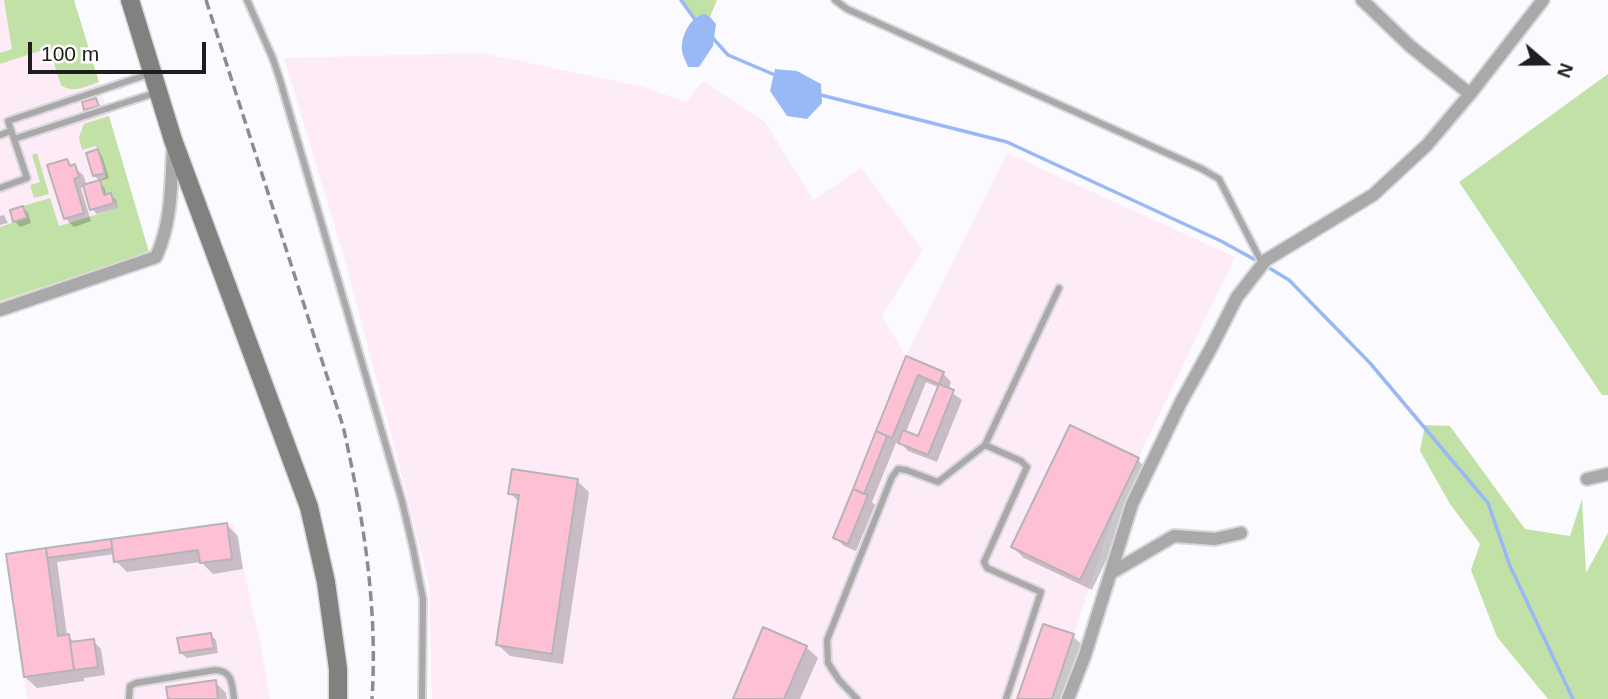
<!DOCTYPE html>
<html>
<head>
<meta charset="utf-8">
<style>
  body { margin:0 }
  #map { position:relative; width:1608px; height:699px; overflow:hidden; background:#fbfbff; font-family:Helvetica,sans-serif }
  canvas { display:block }
  .north { position:absolute; left:1510px; top:28px; width:70px; height:70px; -webkit-text-stroke:5px #fff; paint-order:stroke; rotate:110deg; font-size:19px; font-weight:700; line-height:28px; text-align:center; color:#1e1e1f }
  .north::after { content:''; display:block; margin:auto; width:24px; height:32px; background:#1e1e1f; clip-path:polygon(50% 0,100% 100%,50% 72%,0 100%) }
  .scale { position:absolute; left:28px; top:42px; width:178px; height:32px; box-sizing:border-box; border:4px solid #1e1e1f; border-top:0; padding-left:9px; font-size:21px; line-height:24px; white-space:nowrap; color:#1e1e1f; -webkit-text-stroke:5px #fff; paint-order:stroke }
</style>
</head>
<body>
<div id="map">
<canvas width="1608" height="699"></canvas>
<div class="north">N</div>
<div class="scale">100 m</div>
</div>
<script>
const context = document.querySelector('canvas').getContext('2d');
context.lineJoin = 'round';
function fillPath(path, color) { context.fillStyle = color; context.fill(path, 'evenodd'); }
function strokePath(path, color, width, dash) { context.strokeStyle = color; context.lineWidth = width; context.lineCap = dash ? 'butt' : 'round'; context.setLineDash(dash || []); context.stroke(path); }
const industrial = new Path2D(`
  M0 0H74L149 252 0 301Z
  M481 53 644 87 686 102 703 81 765 122 813 200 861 168 923 250 882 316 906 356 1007 153 1235 257 1118 501 1052 699H432L429 585 396 452 344 257 284 58Z
  M233 523 260 641 270 699H27L6 554Z`);
const green = new Path2D(`
  M4 0H74L99 82C86 86 73 94 61 85L49 48 0 64V53L12 49Z
  M681 0H717L710 17 700 15 694 19Z
  M1608 74V395H1602L1459 182Z
  M109 116 149 252 0 301V227L27 218 23 206 50 198 59 226 118 208 111 193 104 195 100 180 106 177 96 146 82 150 79 137 84 124Z
  M37 153 49 194 34 198 30 185 40 182 32 155Z
  M1425 425 1450 426 1525 529 1570 536 1582 499 1586 573 1608 533V699H1548L1497 637 1471 570 1480 544 1450 504 1420 451Z`);
const water = new Path2D(`
  M705 14 710 17 716 24 713 46 699 67H688C686 62 683 56 682 51 680 37 691 15 705 14Z
  M775 69 797 71 821 84 822 103 807 119 787 116 770 91Z`);
const shadow = new Path2D(`
  M96 100 100 108 88 112 84 103Z
  M97 151 102 156 109 178 100 181 94 176Z
  M67 161 83 175 87 185 99 182 104 187 107 196 111 195 116 200 118 208 97 214 92 209 85 186 81 188 91 221 74 227 65 218Z
  M23 208 28 213 31 223 20 227 15 221Z
  M4 215 8 223 0 225V216Z
  M907 359 943 373 951 382 948 390 962 400 937 462 908 451 901 443H896L872 502 875 505 856 551 844 546 835 537ZM926 382 940 388 919 438 906 432Z
  M1138 460 1149 471 1092 590 1024 558 1013 547Z
  M577 481 589 492 563 664 510 656 498 645 520 503 510 493Z
  M227 525 238 536 243 569 213 574 201 562 127 572 116 561 115 554 57 562 67 635 75 643 93 641 101 649 105 675 84 678V681L37 688 25 677 8 555Z
  M211 635 216 640 218 653 187 658 181 653Z
  M1073 636 1084 647 1067 699H1019Z
  M806 647 818 658 800 699H735Z
  M215 682 226 693 227 699H169Z`);
const stream = new Path2D(`
  M681 0 696 21
  M711 36 728 55 775 75
  M817 94 1007 142 1221 241 1259 262
  M1266 266 1289 280 1370 363 1488 503 1510 566 1573 699`);
const building = new Path2D(`
  M96 98 99 106 84 110 82 102Z
  M98 149 105 173 93 176 86 153Z
  M67 159 70 166 75 164 79 177 74 179 84 213 64 219 47 165Z
  M100 180 104 195 111 193 114 203 90 210 83 185Z
  M23 206 27 218 13 222 10 210Z
  M906 356 944 372 939 384 918 375 892 438 876 431Z
  M939 384 954 390 928 455 898 443 903 430 918 436Z
  M1070 425 1139 458 1080 580 1011 547Z
  M876 431 887 436 864 494 853 489Z
  M512 469 578 479 552 654 496 645 519 495 508 494Z
  M853 489 868 495 848 544 833 538Z
  M227 523 232 559 200 563 198 550 114 562 111 539Z
  M111 539 112 549 47 558 46 548Z
  M46 548 58 636 69 634 74 670 24 677 6 554Z
  M1043 624 1074 634 1052 699H1017Z
  M763 627 807 646 784 699H733Z
  M211 633 214 648 180 653 177 638Z
  M94 639 98 667 74 670 70 642Z
  M216 680 218 699H168L166 687Z`);
const lane = new Path2D(`
  M247 0 273 59 280 80 402 501 413 548 423 599 422 699
  M835 0 847 9 1202 169 1219 179 1262 263
  M0 135 11 131
  M14 139 155 93
  M0 188 27 178 8 121 152 73
  M129 699 130 686 136 683 215 670C233 671 232 684 234 699
  M857 699 839 680 828 663 827 640 892 477 898 469 906 470 938 482 985 445
  M1006 699 1041 592 987 568 984 562 1027 467 1021 461 985 445 1059 288`);
const street = new Path2D(`
  M1362 0 1410 46 1470 94
  M0 310 156 257C172 222 171 185 173 147
  M1587 479 1608 474
  M1111 573 1174 536 1215 539 1241 533
  M1068 699 1085 655 1132 504 1181 402 1211 348 1237 297 1266 260 1373 195 1427 145 1470 94 1543 0`);
const secondary = new Path2D(`
  M130 0 173 140 309 507 326 582 338 669V699`);
const rail = new Path2D(`
  M206 0 343 426C363 515 378 607 372 699`);
fillPath(industrial, '#fdecf8');
fillPath(green, '#c1e1a6');
fillPath(water, '#98b9f5');
fillPath(shadow, '#0003');
strokePath(stream, '#98b9f5', 3.5);
fillPath(building, '#fec0d5');
strokePath(building, '#b8b4b5', 2);
strokePath(lane, '#d8d8db', 10);
strokePath(street, '#d8d8db', 16);
strokePath(secondary, '#d8d8db', 21);
strokePath(lane, '#aaa8a8', 6);
strokePath(street, '#aaa8a8', 12);
strokePath(secondary, '#838080', 18);
strokePath(rail, '#8c8c8f', 3.5, [10, 5]);
</script>
</body>
</html>
